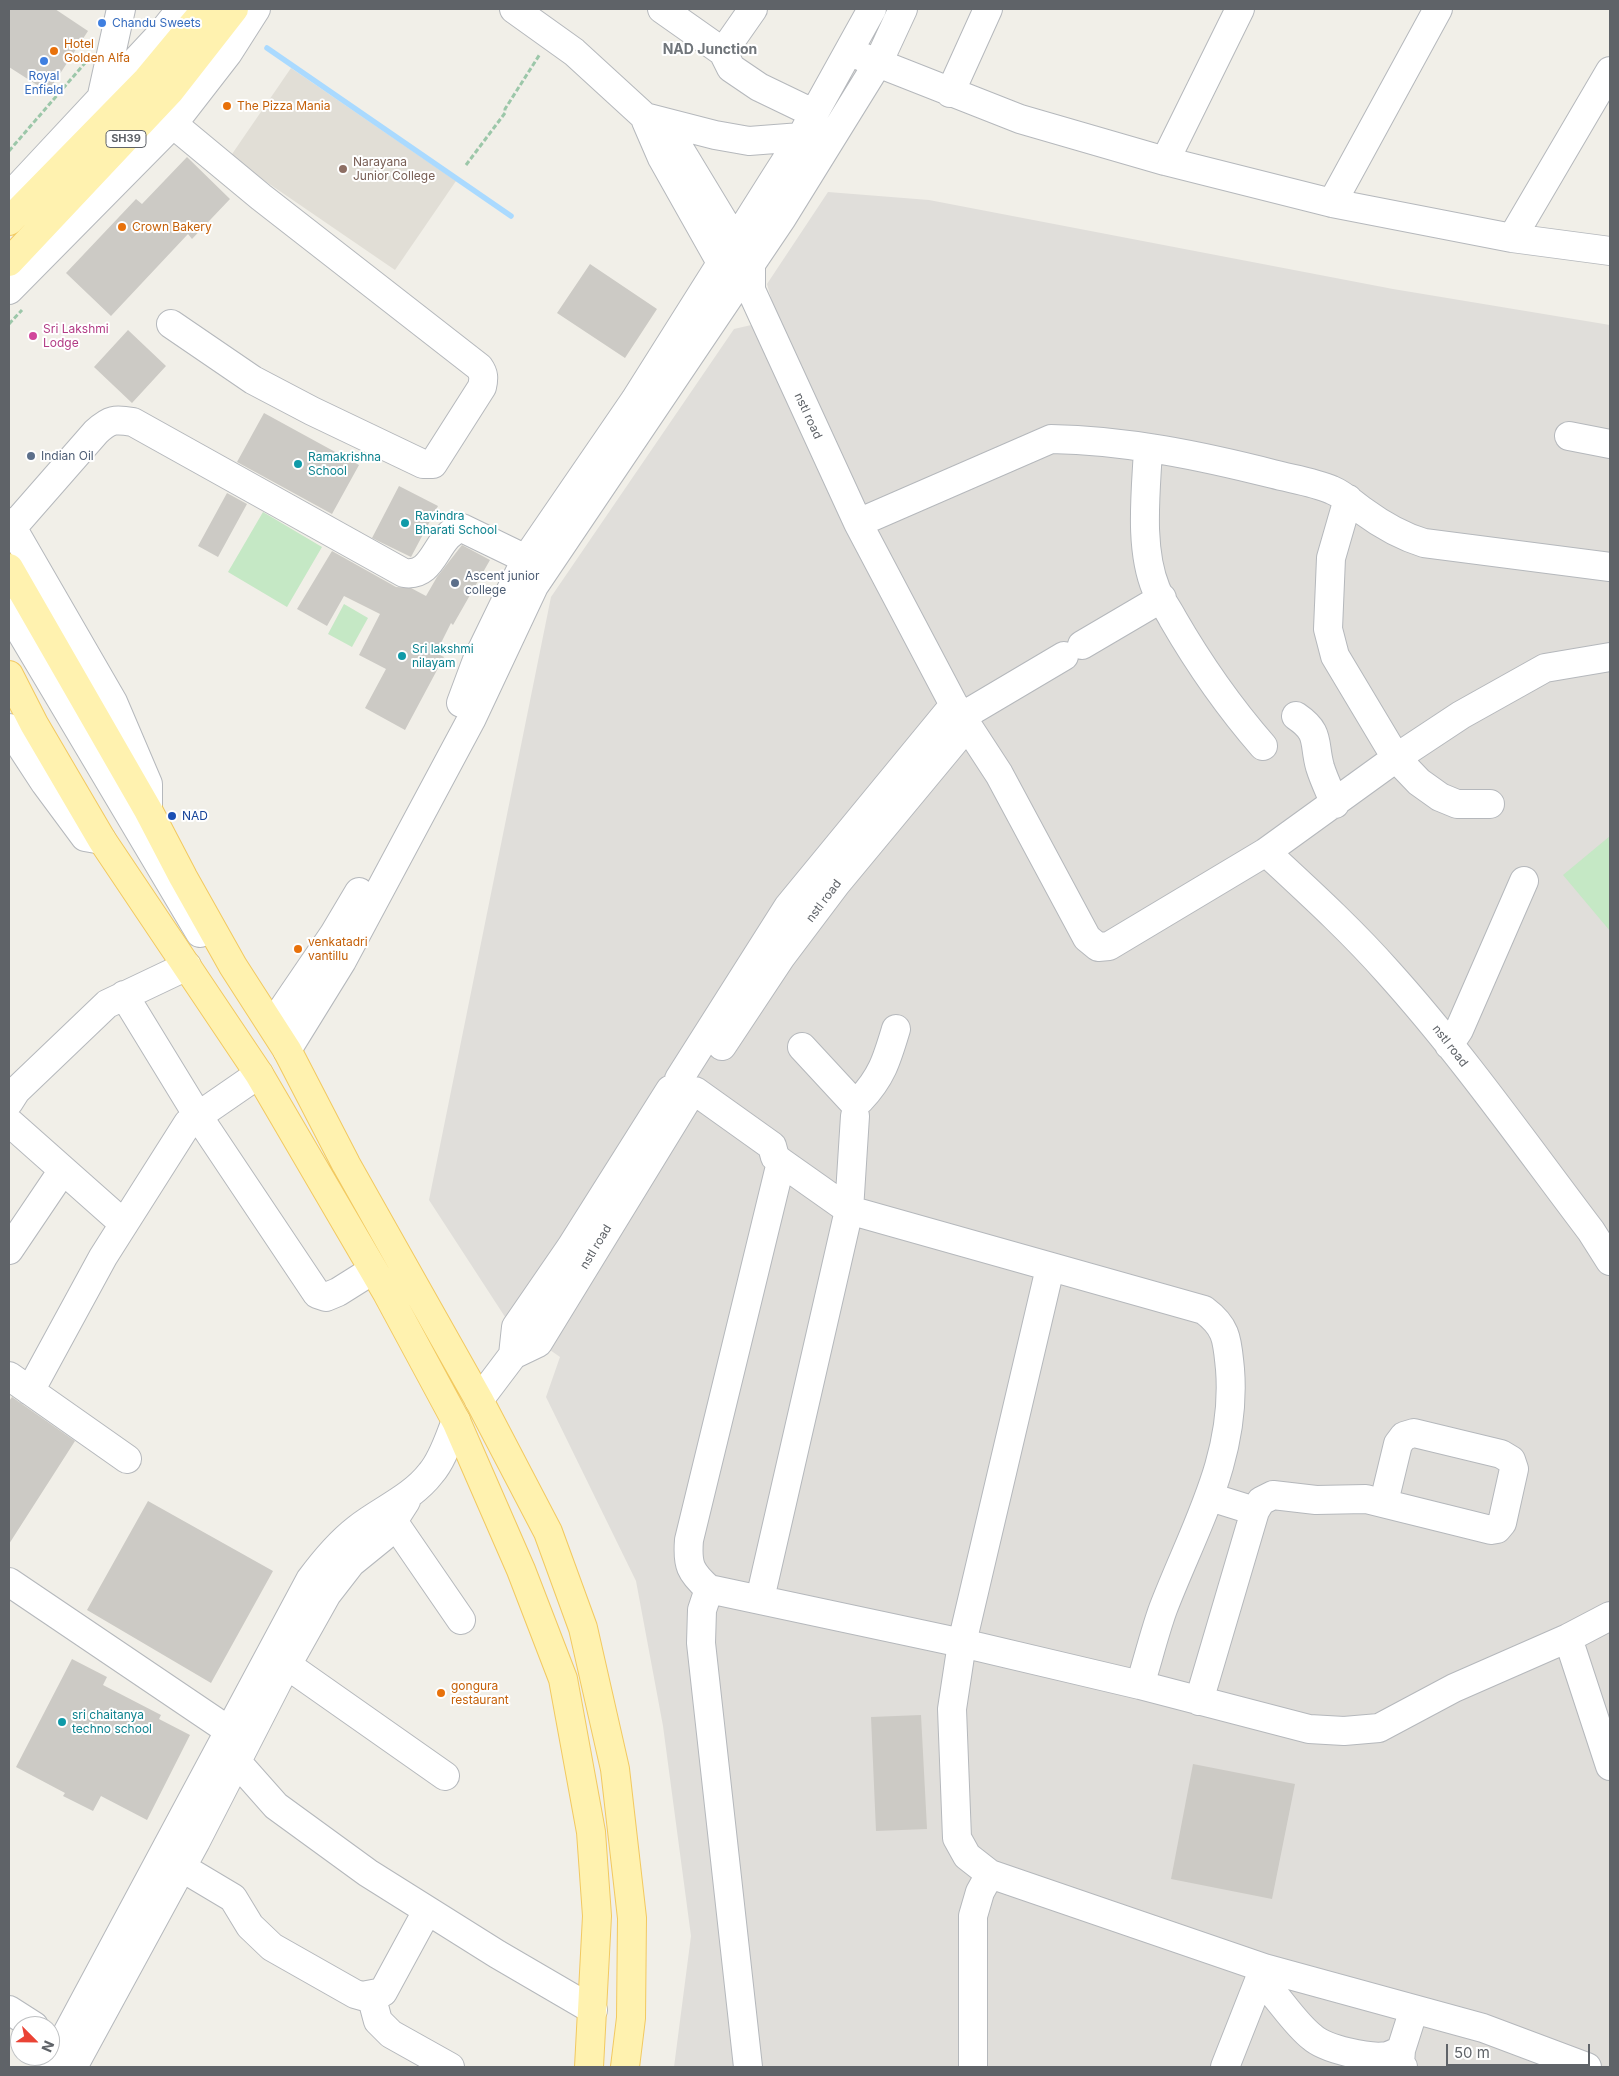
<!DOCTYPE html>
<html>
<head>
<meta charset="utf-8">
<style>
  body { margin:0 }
  #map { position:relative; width:1619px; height:2076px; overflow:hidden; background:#f1efe8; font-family:Inter,sans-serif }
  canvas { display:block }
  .frame { position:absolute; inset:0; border:10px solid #5f6368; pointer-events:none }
  .north { position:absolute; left:10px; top:2016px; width:50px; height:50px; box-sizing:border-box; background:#fff; border:1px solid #bfc1c3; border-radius:50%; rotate:113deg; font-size:14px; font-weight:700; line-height:20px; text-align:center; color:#5f6368 }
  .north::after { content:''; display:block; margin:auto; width:18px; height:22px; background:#ea4335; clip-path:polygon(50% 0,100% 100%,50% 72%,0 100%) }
  .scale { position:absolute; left:1446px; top:2044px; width:144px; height:22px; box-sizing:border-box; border:2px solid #5f6368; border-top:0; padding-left:6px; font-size:15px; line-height:18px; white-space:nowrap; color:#5f6368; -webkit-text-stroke:4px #fff; paint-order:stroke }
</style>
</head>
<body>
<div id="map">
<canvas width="1619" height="2076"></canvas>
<div class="frame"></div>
<div class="north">N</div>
<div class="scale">50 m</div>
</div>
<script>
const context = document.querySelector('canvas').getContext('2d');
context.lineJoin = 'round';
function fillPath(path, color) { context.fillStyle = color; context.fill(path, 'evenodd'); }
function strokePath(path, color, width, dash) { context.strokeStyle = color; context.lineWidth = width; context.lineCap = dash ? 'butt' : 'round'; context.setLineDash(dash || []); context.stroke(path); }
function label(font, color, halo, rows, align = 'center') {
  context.font = font + ' Inter,sans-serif'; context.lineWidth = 4; context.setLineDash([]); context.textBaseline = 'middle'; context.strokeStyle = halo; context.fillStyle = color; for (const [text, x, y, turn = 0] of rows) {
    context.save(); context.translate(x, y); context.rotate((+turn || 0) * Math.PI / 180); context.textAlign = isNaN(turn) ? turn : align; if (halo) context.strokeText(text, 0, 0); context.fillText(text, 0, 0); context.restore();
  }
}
const industrial = new Path2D(`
  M828 192 929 200 1393 289 1610 325V2067H674L691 1936 663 1726 636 1581 546 1397 560 1357 507 1320 429 1200 551 597 734 329 777 319 767 284Z`);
const education = new Path2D(`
  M291 68 456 181 395 270 230 157Z`);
const green = new Path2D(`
  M263 512 322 547 287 607 228 572Z
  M344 604 368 618 352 647 328 634Z
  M1610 836V931L1563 875Z`);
const stream = new Path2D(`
  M267 48 511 216`);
const building = new Path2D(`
  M9 9H55L88 31 48 92 9 67Z
  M187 157 230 199 192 239 188 234 111 316 66 273 136 199 142 204Z
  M590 264 657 309 625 358 557 313Z
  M128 330 166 366 132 403 94 367Z
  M264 413 359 465 332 514 237 462Z
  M399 486 438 506 411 557 372 538Z
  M227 493 247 504 218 557 198 546Z
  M462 545 490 560 453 625 451 623 436 653 444 657 405 730 365 708 386 669 359 655 380 614 344 596 327 626 297 609 332 551 396 587 411 588 426 596 437 577Z
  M12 1397 75 1441 9 1544V1401Z
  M148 1501 273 1571 211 1683 87 1610Z
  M72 1659 107 1677 103 1685 161 1715 159 1719 190 1735 147 1820 101 1796 93 1811 63 1796 65 1793 16 1767Z
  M921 1715 927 1829 876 1831 871 1717Z
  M1193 1764 1295 1784 1272 1899 1171 1879Z`);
const path = new Path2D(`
  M9 151 85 63
  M466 165 505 113V109L540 54
  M9 324 22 310`);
const minor = new Path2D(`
  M514 9 574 52 645 117 715 135 749 141 801 137
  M662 9 723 52 731 68 759 87 813 113
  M723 52 753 9
  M860 56 1020 119 1165 161 1332 203 1512 238 1610 251
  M950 93 988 9
  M102 95 121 9
  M645 117 676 143 751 267V290L858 523 954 705 999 774 1087 938 1098 947 1109 946 1266 852
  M646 121 662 158 729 277
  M1165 161 1240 9
  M9 197 161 34 181 9
  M1332 203 1438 9
  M1512 238 1610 71
  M9 290 173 124 228 53 256 9
  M171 324 253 380 312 411 423 464H433L482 387C484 378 484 374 479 367L261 197 173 124
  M1569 436 1610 444
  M1148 449C1146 492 1139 548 1156 589 1160 599 1168 609 1173 619 1199 664 1229 707 1263 746
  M1348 499 1331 558 1328 629 1335 656 1396 758 1419 782 1440 797 1457 804H1490
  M9 522 113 702 148 784V810
  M858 523 1051 439C1125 440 1202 456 1273 474 1292 479 1314 482 1332 490 1344 495 1353 504 1363 511 1382 525 1401 536 1424 543L1610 567
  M12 528 96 432C110 419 115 419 133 422L404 573C436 578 435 534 462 528L526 559
  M9 612 200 933
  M1082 645 1162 598
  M1610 657 1545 668 1461 715 1396 758 1266 852C1308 891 1350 929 1388 972 1461 1053 1525 1144 1591 1231L1610 1261
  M461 703 477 660 526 559 635 400 773 181 801 137 872 9
  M1296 716C1321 733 1313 742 1320 767 1324 780 1330 792 1335 804
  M961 717 1064 656
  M9 728 45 783 85 837 102 840
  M124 995 198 1116 317 1294 326 1297 338 1292 373 1270
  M272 1025 334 934 359 892
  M1449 1045 1459 1030 1524 881
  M722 1046 781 957 836 884 967 726
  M802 1047 852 1101
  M287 1050 342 961 471 720 534 586 782 218 878 63 903 9
  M679 1079 788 907 954 705
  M695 1091 772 1146 775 1157 781 1162 849 1210 1204 1310C1228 1328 1227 1341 1230 1369 1237 1458 1194 1528 1163 1609 1154 1634 1148 1660 1140 1685
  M860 1100C882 1077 887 1059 896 1029
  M9 1102 16 1091 107 1004 187 966
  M9 1122 124 1224
  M781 1162 689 1540C687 1565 690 1572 709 1589L962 1643 1140 1685 1309 1729 1344 1731 1379 1728 1454 1688 1568 1638 1610 1616
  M9 1250 63 1170
  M1050 1268 962 1643 952 1709 957 1838 967 1856 990 1874 1264 1968 1483 2028 1587 2067
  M513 1355 538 1343 685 1103
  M9 1376 127 1459
  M30 1391 103 1257 188 1123 259 1074
  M479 1400 513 1355 516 1327 571 1247 670 1090
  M1210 1497 1255 1511
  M393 1521 461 1620
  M9 1582 228 1730 237 1762 276 1806 368 1873 497 1954 593 2010
  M709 1589 702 1610 701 1643 748 2067
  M760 1599 849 1210 855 1116
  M1568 1638 1610 1766
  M287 1665 445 1776
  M1199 1701 1255 1511 1261 1501 1273 1495 1316 1500 1366 1499 1491 1530 1497 1529 1502 1523 1514 1469 1511 1460 1501 1454 1414 1433 1404 1436 1398 1444 1384 1502
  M181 1867 233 1898 250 1926 272 1947 355 1994 362 1996 383 1992 427 1911
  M1260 1979C1279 1997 1293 2022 1312 2037 1325 2049 1369 2059 1387 2056 1391 2055 1397 2052 1401 2050
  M371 1995 378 2021 391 2034 450 2067
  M9 2010 34 2026
  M49 2067 310 1580C324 1561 339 1543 357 1529 381 1510 412 1498 431 1473 443 1459 449 1438 456 1421
  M73 2067 196 1841 277 1683 327 1594 351 1563 383 1537 406 1501
  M973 2067V1916L980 1892 990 1874
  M1225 2067 1264 1968
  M1403 2067 1400 2064 1401 2050 1414 2009`);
const major = new Path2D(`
  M9 221 147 80 206 9
  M9 262 170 91 234 9
  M9 568 148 810 183 877 233 966 287 1050 346 1164 479 1400 548 1532 583 1628 615 1769 632 1918 631 2018 625 2067
  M9 675 34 724 102 840 259 1074 387 1293 456 1421 521 1570 563 1679 591 1832 597 1916 589 2067`);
const markers = [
  [102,23,5,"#3f7fe0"],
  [54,51,5,"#e8710a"],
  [44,61,5,"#3f7fe0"],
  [227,106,5,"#e8710a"],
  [343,169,5,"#8d6e63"],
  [122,227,5,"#e8710a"],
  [33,336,5,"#d1479c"],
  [31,456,5,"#5c6f8a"],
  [298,464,5,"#0f9aa8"],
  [405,523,5,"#0f9aa8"],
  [455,583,5,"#5c6f8a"],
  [402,656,5,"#0f9aa8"],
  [172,816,5,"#1a4fb4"],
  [298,949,5,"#e8710a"],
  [441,1693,5,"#e8710a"],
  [62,1722,5,"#0f9aa8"]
];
const shields = [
  [126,139,40]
];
const shieldNames = [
  ["SH39",126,139]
];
const shopNames = [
  ["Chandu Sweets",112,23],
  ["Royal",44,76,"center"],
  ["Enfield",44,90,"center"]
];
const foodNames = [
  ["Hotel",64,44],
  ["Golden Alfa",64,58],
  ["The Pizza Mania",237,106],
  ["Crown Bakery",132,227],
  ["venkatadri",308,942],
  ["vantillu",308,956],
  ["gongura",451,1686],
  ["restaurant",451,1700]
];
const educationNames = [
  ["Narayana",353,162],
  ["Junior College",353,176]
];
const hotelNames = [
  ["Sri Lakshmi",43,329],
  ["Lodge",43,343]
];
const streetNames = [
  ["nstl road",808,416,65],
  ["nstl road",824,901,-53],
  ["nstl road",1450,1046,52],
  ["nstl road",596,1247,-59]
];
const serviceNames = [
  ["Indian Oil",41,456],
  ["Ascent junior",465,576],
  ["college",465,590]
];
const cultureNames = [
  ["Ramakrishna",308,457],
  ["School",308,471],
  ["Ravindra",415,516],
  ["Bharati School",415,530],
  ["Sri lakshmi",412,649],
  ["nilayam",412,663],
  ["sri chaitanya",72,1715],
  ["techno school",72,1729]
];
const transitNames = [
  ["NAD",182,816]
];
const neighbourhoodNames = [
  ["NAD Junction",710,50]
];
fillPath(industrial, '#e0deda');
fillPath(education, '#e1ded6');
fillPath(green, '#c5e8c5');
strokePath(stream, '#aadaff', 5.5);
fillPath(building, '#cccac5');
strokePath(minor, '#b5b8bc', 30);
strokePath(major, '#f2c960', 30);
strokePath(path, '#9cc7a9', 3, [5, 2.5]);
strokePath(minor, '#fff', 28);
strokePath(major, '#fff2af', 28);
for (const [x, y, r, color] of markers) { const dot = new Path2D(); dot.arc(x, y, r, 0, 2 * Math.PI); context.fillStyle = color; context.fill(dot); strokePath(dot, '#fff', 2); }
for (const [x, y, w] of shields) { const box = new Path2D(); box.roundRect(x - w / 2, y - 8.5, w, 17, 4); context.fillStyle = '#fff'; context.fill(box); strokePath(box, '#5f6368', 1); }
label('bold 11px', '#5f6368', null, shieldNames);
label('12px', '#366cbe', '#fff', shopNames, 'left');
label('12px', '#c56008', '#fff', foodNames, 'left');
label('12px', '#785e54', '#fff', educationNames, 'left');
label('12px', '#b23c85', '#fff', hotelNames, 'left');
label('12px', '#5f6368', '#fff', streetNames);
label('12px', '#4e5e75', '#fff', serviceNames, 'left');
label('12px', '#0d838f', '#fff', cultureNames, 'left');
label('12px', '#164399', '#fff', transitNames, 'left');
label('bold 14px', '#70757a', '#fff', neighbourhoodNames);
</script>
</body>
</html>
